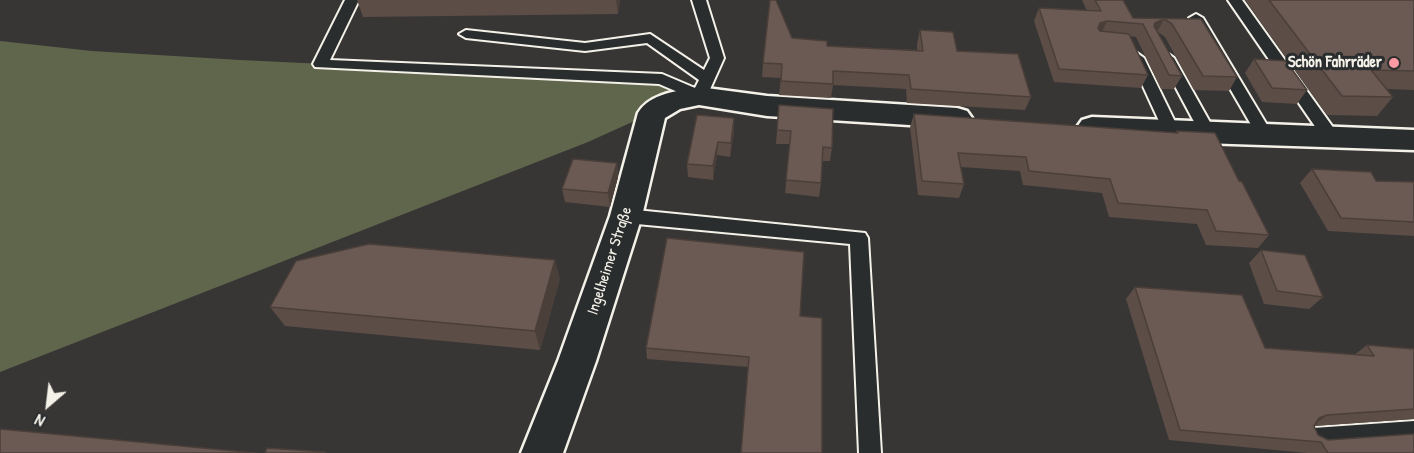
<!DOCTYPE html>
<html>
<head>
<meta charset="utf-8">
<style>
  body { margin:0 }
  #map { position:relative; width:1414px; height:453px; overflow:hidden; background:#373635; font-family:"Patrick Hand",sans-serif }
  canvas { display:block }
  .north { position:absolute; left:18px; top:375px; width:60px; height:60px; -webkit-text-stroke:4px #2a2d2e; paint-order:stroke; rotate:208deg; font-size:16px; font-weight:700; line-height:24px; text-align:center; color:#f4f1e8 }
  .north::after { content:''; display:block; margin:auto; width:21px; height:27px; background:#f4f1e8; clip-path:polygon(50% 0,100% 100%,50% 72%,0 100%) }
</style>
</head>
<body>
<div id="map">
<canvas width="1414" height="453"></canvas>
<div class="north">N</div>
</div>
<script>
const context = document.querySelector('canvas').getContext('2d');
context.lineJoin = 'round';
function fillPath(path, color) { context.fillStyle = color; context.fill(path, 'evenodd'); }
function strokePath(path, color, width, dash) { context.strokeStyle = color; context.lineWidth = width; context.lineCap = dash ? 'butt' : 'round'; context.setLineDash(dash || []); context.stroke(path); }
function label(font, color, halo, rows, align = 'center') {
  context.font = font + ' "Patrick Hand",sans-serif'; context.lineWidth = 6; context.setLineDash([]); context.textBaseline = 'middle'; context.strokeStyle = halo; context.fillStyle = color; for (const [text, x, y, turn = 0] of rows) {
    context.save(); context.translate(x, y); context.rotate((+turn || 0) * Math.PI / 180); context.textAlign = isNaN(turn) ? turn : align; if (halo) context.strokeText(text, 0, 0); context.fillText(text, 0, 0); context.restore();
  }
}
const green = new Path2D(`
  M0 41 92 51 240 60 662 80 699 96 652 113 588 142 0 372Z`);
const service = new Path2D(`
  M345 0H359L330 60 662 74 695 88 699 80 647 43 585 51 466 38 459 34 466 30 585 43 650 34 704 70 710 58 692 0H706L724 58 707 96 699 101 659 84 315 67 313 64Z
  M1228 0H1242L1337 133 1339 137 1337 141H1325Z
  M1196 14 1203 18 1273 135 1271 139H1259L1257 135 1189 18Z
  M1137 53 1144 58 1180 132 1178 136H1166L1164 132 1130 58Z
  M1167 53 1174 58 1216 133 1214 137H1202L1200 133 1160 58Z
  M626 209 865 233 868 238 881 453H859L850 244 626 223 620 221 617 216 620 211Z
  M1414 421V441L1313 448 1305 445 1302 438 1305 431 1313 428Z`);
const minor = new Path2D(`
  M699 87 767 96 957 108 967 111 972 118 967 125 957 128 767 116 699 105 680 109 665 118 642 216 596 361 563 453H521L558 361 610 216 638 113C650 93 678 91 699 87Z
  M1092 117 1414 130V150L1172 142 1092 137 1082 134 1077 127 1082 120Z`);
const wall = new Path2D(`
  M357 0H620L618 14 363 17Z
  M1082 0H1123L1133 18 1201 19 1237 77 1229 91 1194 90 1165 37 1158 32 1182 76 1174 89H1161L1136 37 1130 36 1148 75 1141 88 1054 82 1034 21 1039 8 1087 11Z
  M1245 0H1414V90L1387 89 1393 97 1377 116 1327 115Z
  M920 30 957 51 1031 97 1025 110 907 103 906 89 833 85 831 98 779 95 781 78 762 77 763 63 792 38 827 46 917 50V44Z
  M1254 59 1307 90 1297 104 1262 102 1245 73Z
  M779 105 832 148 830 161H822L821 183 819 197 785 193 790 144H776Z
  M914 114 1176 133 1177 131 1239 181 1269 235 1258 248 1206 245 1197 224 1109 217 1102 193 1023 185 1020 171 961 167 964 184 959 198 918 195 910 127Z
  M697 115 734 132 730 157 717 155 713 180 688 177 687 164Z
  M617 163 618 177 610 207 565 202 562 189Z
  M1312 169 1376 181 1414 182V236L1328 231 1300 183Z
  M1261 250 1323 297 1309 309 1264 304 1249 263Z
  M560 279 540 350 285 326 270 307Z
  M1135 287 1265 348 1354 355 1367 345 1414 349V419L1314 426 1318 435 1328 440 1414 453H1307L1169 440 1126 299Z
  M800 316 748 367 647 359 646 348Z`);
const shadedWall = new Path2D(`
  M616 0H620L618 14Z
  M1164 19 1157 32 1148 36 1155 23Z
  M1107 21 1101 34 1094 36 1100 23Z
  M734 118V132L730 157 731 143Z
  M718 142 717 155 713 180V166Z
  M617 163 618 177 610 207 608 193Z
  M555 260 560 279 540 350 535 331Z
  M1327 415 1313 426 1319 418Z`);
const building = new Path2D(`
  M770 0H776L792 38 827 41V46L923 51 920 30 953 32 957 51 1018 54 1031 97 911 89 909 75 833 71V84L781 81 782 64 763 63Z
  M1095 0H1123L1133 18 1201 19 1237 77 1203 76 1172 24 1164 19 1155 23 1154 26 1182 76 1169 75 1143 24 1107 21 1100 23 1098 28 1100 31 1129 34 1148 75 1059 69 1039 8 1101 11Z
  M1269 0H1414V71L1371 70 1393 97 1342 96Z
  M1254 59 1286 61 1307 90 1272 88Z
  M779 105 833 109 832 148 823 147 821 183 786 180 791 131 777 130Z
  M914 114 1178 133 1177 131 1215 133 1239 181 1242 182 1269 235 1216 231 1207 210 1118 203 1110 179 1029 171 1026 157 958 153 964 184 922 181Z
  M697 115 734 118 731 143 718 142 713 166 687 164Z
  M573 159 617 163 608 193 562 189Z
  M1312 169 1371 172 1376 181 1414 182V222L1341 218Z
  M667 238 804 252 800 316 822 318V453H741L749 357 646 348Z
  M369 244 555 260 535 331 270 307 296 261Z
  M1261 250 1305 255 1323 297 1277 291Z
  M1135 287 1242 295 1265 348 1374 356 1367 345 1414 349V409L1327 415 1319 418 1314 426 1318 435 1328 440 1414 434V453H1328L1321 442 1180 430Z
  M0 429 256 453H0Z
  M267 448 325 452V453H265Z`);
const markers = [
  [1394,63,6,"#ff9aa2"]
];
const poiNames = [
  ["Schön Fahrräder",1382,63]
];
const streetNames = [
  ["Ingelheimer Straße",610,261,-72]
];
fillPath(green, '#60664c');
strokePath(service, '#f4f1e8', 4);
strokePath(minor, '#f4f1e8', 5);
fillPath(service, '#2a2d2e');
fillPath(minor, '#2a2d2e');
fillPath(wall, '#5c4d47');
fillPath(shadedWall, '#4b3f3a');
fillPath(building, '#6b5a53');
strokePath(building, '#4b3f3a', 1.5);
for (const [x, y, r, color] of markers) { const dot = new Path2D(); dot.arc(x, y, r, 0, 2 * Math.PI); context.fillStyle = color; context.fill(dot); strokePath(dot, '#2a2d2e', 2); }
label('bold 16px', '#f4f1e8', '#2a2d2e', poiNames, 'right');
label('16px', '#f4f1e8', '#2a2d2e', streetNames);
</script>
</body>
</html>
